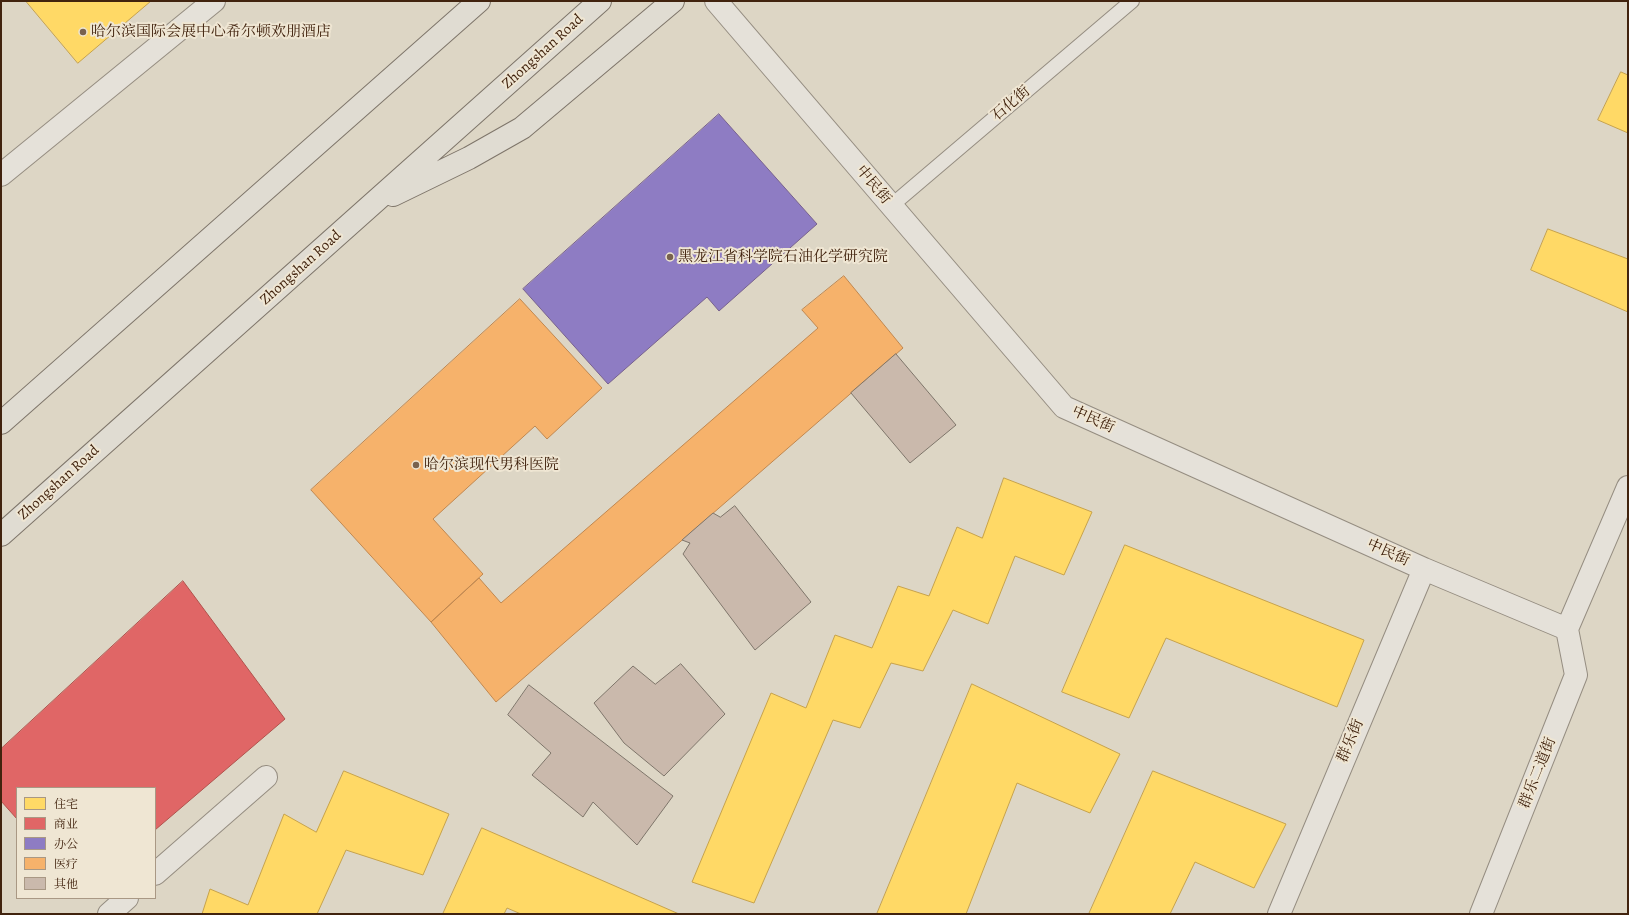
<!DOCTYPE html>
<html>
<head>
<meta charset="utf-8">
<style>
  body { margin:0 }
  #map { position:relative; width:1629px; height:915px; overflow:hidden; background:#ddd6c5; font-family:Alegreya,"Noto Serif SC",serif }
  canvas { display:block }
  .frame { position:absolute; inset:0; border:2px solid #41230e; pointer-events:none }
  .legend { position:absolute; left:16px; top:787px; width:140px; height:112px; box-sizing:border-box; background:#efe6d3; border:1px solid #a99884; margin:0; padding:5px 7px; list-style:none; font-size:12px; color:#41230e }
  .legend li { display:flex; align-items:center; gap:8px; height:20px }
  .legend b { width:20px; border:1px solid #a99884 }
</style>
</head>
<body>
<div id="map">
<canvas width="1629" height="915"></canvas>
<div class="frame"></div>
<ul class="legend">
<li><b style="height:11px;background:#ffd966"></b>住宅</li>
<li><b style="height:11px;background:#e06666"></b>商业</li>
<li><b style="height:11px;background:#8e7cc3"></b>办公</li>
<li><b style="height:11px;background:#f6b26b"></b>医疗</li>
<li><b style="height:11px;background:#cab9ac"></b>其他</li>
</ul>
</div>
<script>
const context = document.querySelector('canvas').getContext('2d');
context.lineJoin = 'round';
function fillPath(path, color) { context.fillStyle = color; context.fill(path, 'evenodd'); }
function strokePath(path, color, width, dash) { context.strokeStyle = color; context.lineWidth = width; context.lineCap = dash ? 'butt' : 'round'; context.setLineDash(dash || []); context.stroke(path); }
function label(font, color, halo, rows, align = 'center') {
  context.font = font + ' Alegreya,"Noto Serif SC",serif'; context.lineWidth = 4; context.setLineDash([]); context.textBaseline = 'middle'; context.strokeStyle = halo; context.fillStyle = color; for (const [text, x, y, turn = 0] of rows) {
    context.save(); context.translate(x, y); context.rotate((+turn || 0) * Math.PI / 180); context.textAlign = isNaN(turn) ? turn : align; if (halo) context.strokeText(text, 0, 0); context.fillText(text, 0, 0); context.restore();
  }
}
const homes = new Path2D(`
  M26 1H151L78 63Z
  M1621 72 1628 75V133L1598 120Z
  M1548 229 1628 259V312L1531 270Z
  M1004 478 1092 512 1064 575 1015 556 988 624 953 610 923 671 891 663 860 728 833 720 754 903 692 882 771 693 806 708 835 635 872 648 898 586 929 596 957 527 982 538Z
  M1125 545 1364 640 1337 707 1166 638 1129 718 1062 692Z
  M972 684 1120 754 1090 813 1017 783 966 914H877Z
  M344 771 449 814 423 875 346 850 317 914H202L210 889 248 905 284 814 316 832Z
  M1153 771 1286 824 1254 888 1195 862 1170 914H1089Z
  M482 828 679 914H521L507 908 504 914H443Z`);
const shops = new Path2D(`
  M183 581 285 719 155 830V788H17V819L1 801V749Z`);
const offices = new Path2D(`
  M719 114 817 224 719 311 707 297 608 384 523 289Z`);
const health = new Path2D(`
  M844 276 903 348 496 702 431 622 479 578 501 603 818 328 802 310Z
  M520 299 602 388 547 439 535 426 433 519 483 574 431 622 311 490Z`);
const building = new Path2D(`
  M896 354 956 425 910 463 851 393Z
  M735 506 811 602 755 650 683 554 690 543 682 540 690 533 713 513 720 517Z
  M681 664 725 714 664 776 624 743 594 703 633 666 655 684Z
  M529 685 673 796 637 845 593 802 583 817 532 775 551 753 508 715Z`);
const lane = new Path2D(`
  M891 206 1132 1`);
const street = new Path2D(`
  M716 1 1064 407 1424 569 1567 629
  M1 175 214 1
  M1567 629 1628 487
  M155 874 266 777
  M109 914 127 898
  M1279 914 1424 569
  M1481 914 1576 675 1567 629`);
const primary = new Path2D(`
  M393 195 469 158 522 128 673 1
  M1 423 479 1
  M1 535 600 1`);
const markers = [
  [83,32,4,"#78624e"],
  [670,257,4,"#78624e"],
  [416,465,4,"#78624e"]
];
const poiNames = [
  ["哈尔滨国际会展中心希尔顿欢朋酒店",91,32],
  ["黑龙江省科学院石油化学研究院",678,257],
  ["哈尔滨现代男科医院",424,465]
];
const streetNames = [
  ["Zhongshan Road",543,52,-42],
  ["石化街",1011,104,-40],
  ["中民街",873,185,50],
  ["Zhongshan Road",301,268,-42],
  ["中民街",1093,420,24],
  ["Zhongshan Road",59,483,-42],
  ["中民街",1388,553,24],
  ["群乐街",1351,741,-67],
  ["群乐二道街",1538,773,-68]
];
fillPath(homes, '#ffd966');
strokePath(homes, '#c6a24c', 1);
fillPath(shops, '#e06666');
strokePath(shops, '#b0524c', 1);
fillPath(offices, '#8e7cc3');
strokePath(offices, '#77618d', 1);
fillPath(health, '#f6b26b');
strokePath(health, '#c0874f', 1);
fillPath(building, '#cab9ac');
strokePath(building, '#7e756a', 1);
strokePath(lane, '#958d81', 16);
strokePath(street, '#958d81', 24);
strokePath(primary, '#7e756a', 24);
strokePath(lane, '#e5e1d9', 14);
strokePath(street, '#e5e1d9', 22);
strokePath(primary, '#e0dcd2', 22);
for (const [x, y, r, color] of markers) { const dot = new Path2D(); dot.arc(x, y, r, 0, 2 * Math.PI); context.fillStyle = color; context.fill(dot); strokePath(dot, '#efe6d3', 1.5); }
label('15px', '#41230e', '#efe6d3', poiNames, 'left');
label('15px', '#41230e', '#efe6d3', streetNames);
</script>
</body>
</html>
